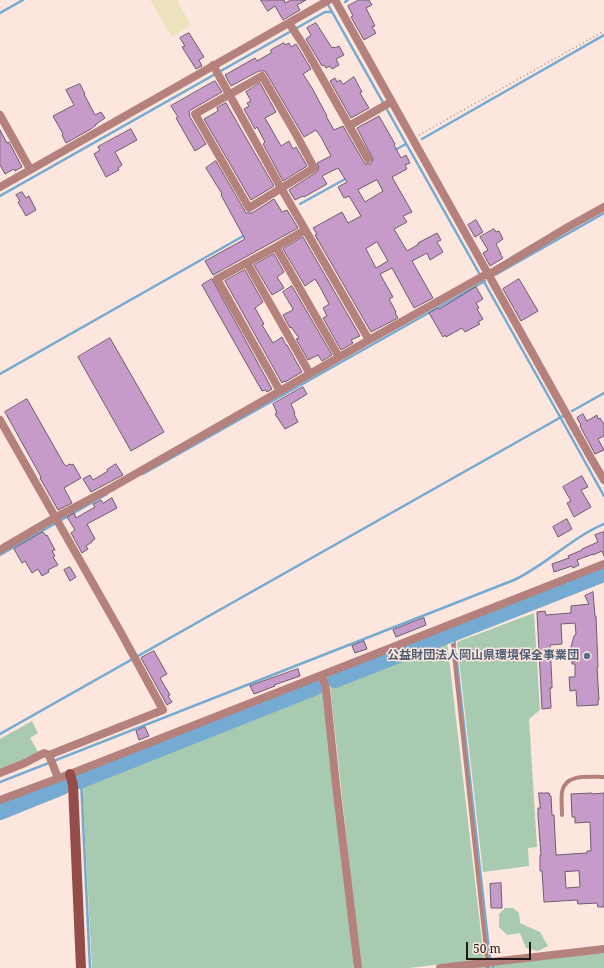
<!DOCTYPE html>
<html>
<head>
<meta charset="utf-8">
<style>
  body { margin:0 }
  #map { position:relative; width:604px; height:968px; overflow:hidden; background:#fde6dd; font-family:"Noto Serif",serif }
  canvas { display:block }
  .scale { position:absolute; left:466px; top:942px; width:65px; height:18px; box-sizing:border-box; border:2px solid #221815; border-top:0; padding-left:5px; font-size:12px; line-height:14px; white-space:nowrap; color:#221815; -webkit-text-stroke:3px #fde6dd; paint-order:stroke }
</style>
</head>
<body>
<div id="map">
<canvas width="604" height="968"></canvas>
<div class="scale">50 m</div>
</div>
<script>
const context = document.querySelector('canvas').getContext('2d');
context.lineJoin = 'round';
function fillPath(path, color) { context.fillStyle = color; context.fill(path, 'evenodd'); }
function strokePath(path, color, width, dash) { context.strokeStyle = color; context.lineWidth = width; context.lineCap = dash ? 'butt' : 'round'; context.setLineDash(dash || []); context.stroke(path); }
function label(font, color, halo, rows, align = 'center') {
  context.font = font + ' "Noto Serif","Noto Sans JP",serif'; context.lineWidth = 3; context.setLineDash([]); context.textBaseline = 'middle'; context.strokeStyle = halo; context.fillStyle = color; for (const [text, x, y, turn = 0] of rows) {
    context.save(); context.translate(x, y); context.rotate((+turn || 0) * Math.PI / 180); context.textAlign = isNaN(turn) ? turn : align; if (halo) context.strokeText(text, 0, 0); context.fillText(text, 0, 0); context.restore();
  }
}
const green = new Path2D(`
  M534 613 540 710 529 719 537 847 528 848 529 866 483 872 457 642Z
  M447 641 484 959 409 968H362L360 962 330 686Z
  M323 689 354 965 353 968H92L82 783Z
  M32 721 38 733 30 738 39 753 0 770V739Z
  M505 908H513L519 913 520 923 540 932 548 946 538 951 526 948 520 933 507 935 499 927V914Z
  M604 952V968H464Z`);
const sand = new Path2D(`
  M150 0H177L191 25 172 37Z`);
const stream = new Path2D(`
  M345 2 348 0
  M327 3 559 415 604 496
  M0 13 23 0
  M422 139 604 35
  M395 150 406 144
  M0 196 325 12H332
  M300 204 347 178
  M495 275 604 213
  M0 374 245 235
  M572 411 604 393
  M143 474 485 281
  M0 555 107 494
  M454 633 455 647
  M456 654 490 959H492
  M0 734 563 416
  M81 780 90 968
  M0 782 514 580C546 565 571 538 604 524
  M493 966V968`);
const river = new Path2D(`
  M335 680 604 574
  M79 781 316 687
  M0 812 62 787`);
const building = new Path2D(`
  M261 0H285L284 1 285 3 291 0H306L297 5 300 10 283 20 275 6 268 11Z
  M359 0H369L372 5 366 8 375 26 372 27 376 33 364 40 351 17 353 16 348 6Z
  M316 23 332 48 334 47 335 48 339 46 344 55 336 59 339 65 332 69 330 66 326 68 324 65 322 66 306 39 311 35 307 28Z
  M189 33 204 57 199 60 202 66 196 69 182 47 185 46 180 38Z
  M284 43 285 45 289 43 291 47 296 44 311 69 303 74 312 88 327 116H326L334 130 343 126 365 164H370L372 162 373 159 357 128 379 116 395 144 394 145 401 158 406 155 410 163 405 165 407 169 392 177 412 212 403 216 407 222 394 229 407 251 419 244 418 243 437 233 441 240 437 242 443 252 430 260 427 253 412 261 433 298 414 308 392 268 380 274 393 297 389 299 396 312 395 313 398 318 371 332 315 235 317 234 313 228 342 212 348 223 361 216 349 196 344 198 338 187 347 182 338 168 322 176 327 184 304 197 303 196 295 200 289 190 317 172 319 168 317 163 331 156 321 137 316 130 304 137 265 71H259L231 86 225 75 255 58 257 61 271 53V50ZM377 180 383 191 365 202 358 190ZM377 242 388 261 376 268 366 249Z
  M354 77 362 92 360 93 369 108 351 118 330 81 335 78 337 82 340 80 343 84Z
  M215 81 222 92 189 111 190 117 206 144 195 151 176 118 178 117 171 106Z
  M260 83 276 112 265 118 281 146 289 141 293 149 296 147 307 166 283 181 263 144 265 142 257 127 255 129 244 109 249 106 247 103 251 101 246 92Z
  M80 84 85 94H84L95 115 101 112 105 118 96 124V125L91 129 66 143 62 135 63 134 53 116 74 105 66 90Z
  M226 103 253 150 274 186 251 200 204 119 218 111 217 108Z
  M131 129 137 140 115 152 122 165 118 168 119 170 106 177 94 154 100 150 98 147Z
  M0 130 7 143 9 142 22 167 15 171 14 169 5 174 0 165Z
  M216 161 246 213H252L274 199 282 212 287 210 298 228 213 275 205 261 245 239 221 195 222 194 206 168Z
  M22 192 26 198 29 196 36 210 26 216 18 202 20 201 16 195Z
  M476 220 483 232 475 237 468 225Z
  M494 229 496 232 499 231 503 239 496 244 501 254H500L503 258 490 266 483 253 488 250 480 237Z
  M303 237 360 336 351 340 353 343 341 350 323 318 327 316 323 308 329 304 320 287 315 279 305 286 283 249Z
  M274 254 284 272 277 277 284 288 272 295 254 265Z
  M245 270 263 302 255 308 264 324 262 325 273 343 282 337 286 345H287L302 372 285 382 284 381 282 383 225 281Z
  M212 279 272 389 267 392 265 390 262 391 202 285Z
  M519 279 538 311 521 321 503 289Z
  M292 286 332 355 322 361 318 355 308 360 296 339 299 338 291 327 290 328 283 315 293 310 292 309H293L283 292Z
  M476 287 483 299 476 303 479 308 477 309 483 319 478 322 480 324 465 332 462 328 446 337 445 335 443 337 429 313 438 308 439 309Z
  M110 338 164 432 131 451 78 357Z
  M303 387 307 394 291 404 295 413 294 414 298 422 285 429 275 414 277 413 273 404Z
  M27 399 64 464 66 466 70 464 71 465 73 464 81 478 64 488 72 503 58 510 40 478 41 477 5 412Z
  M583 414 587 421 597 415 598 419 600 418 604 424V436L598 439 604 450 595 454 580 426 581 425 577 418Z
  M116 464 123 475 91 492 83 479 90 475 93 480 108 471 107 470Z
  M582 476 588 487 581 490 591 507 574 517 567 503 571 501 563 487Z
  M112 498 117 508 87 524 95 539 92 541V542L86 546 88 549 82 553 71 533 75 530 67 517 74 513 76 518 95 507 93 504 101 500 103 503Z
  M567 519 572 529 558 537 553 527Z
  M43 532 46 536 47 535 55 550 52 551 55 556 53 557 58 565 48 570 49 572 42 576 38 569 32 573 25 561 22 563 14 549Z
  M604 532V556L602 551 593 555V554L577 560 579 565 573 568 572 566 554 572 552 564 569 558 568 556 582 550V549L598 542 595 535Z
  M70 567 76 577 70 581 64 570Z
  M593 592 595 616H596L598 667H597L599 700H598V705L577 706 576 690 570 691 569 677H575V664H572L571 647 574 636 576 634 575 623 561 624 562 644 550 645 552 684V688H550L551 708 542 709 537 612 545 611 546 615 571 613V606L589 604 585 596Z
  M424 618 426 625 396 637 393 630Z
  M364 641 367 649 355 653 352 646Z
  M154 651 167 674 160 678 170 695 168 696 172 702 167 705 141 658Z
  M298 669 300 676 274 685 275 686 254 694 250 686Z
  M145 727 149 736 139 740 136 731Z
  M539 793H549L550 796H551L552 815H554L556 855 587 853V851H591L590 822 575 823V817H572L571 794 592 793V794L604 793V907H598L597 903 578 904 577 900 544 902 542 871H540V855H541L538 816V808H540ZM579 871 580 887 566 888 565 872Z
  M501 883 502 908H491L490 884Z`);
const path = new Path2D(`
  M419 135 604 31`);
const lane = new Path2D(`
  M453 645 488 968
  M562 815C562 807 561 799 562 792 565 773 590 777 604 777`);
const street = new Path2D(`
  M335 0 591 458 604 480
  M289 23 304 46 368 159
  M213 65 281 188 369 340
  M262 76 297 136 314 168 249 208 195 114Z
  M0 115 30 169
  M349 126 391 102
  M0 187 329 0
  M276 247 339 357
  M247 263 310 374
  M280 391 217 279 276 247 305 230
  M0 420 120 631 163 710 49 755 44 753 25 763 0 773
  M0 550 56 517 111 488 369 340 485 275 493 272 568 227 604 207
  M322 675 326 689 336 785 358 968
  M49 755 58 778
  M0 800 70 774 604 564
  M440 968 604 949`);
const secondary = new Path2D(`
  M70 774 73 785 81 968`);
const markers = [
  [587,656,4,"#5c6f8a"]
];
const serviceNames = [
  ["公益財団法人岡山県環境保全事業団",579,656]
];
fillPath(green, '#a8cab1');
fillPath(sand, '#ece2bd');
strokePath(stream, '#75aad2', 2.5);
strokePath(river, '#75aad2', 16);
fillPath(building, '#c79bc9');
strokePath(building, '#6d5c6e', 1);
strokePath(path, '#a29089', 1.5, [1, 3]);
strokePath(lane, '#b4817d', 4);
strokePath(street, '#b4817d', 8);
strokePath(secondary, '#944d49', 10);
for (const [x, y, r, color] of markers) { const dot = new Path2D(); dot.arc(x, y, r, 0, 2 * Math.PI); context.fillStyle = color; context.fill(dot); strokePath(dot, '#fde6dd', 1.5); }
label('bold 12px', '#4e5e75', '#fde6dd', serviceNames, 'right');
</script>
</body>
</html>
